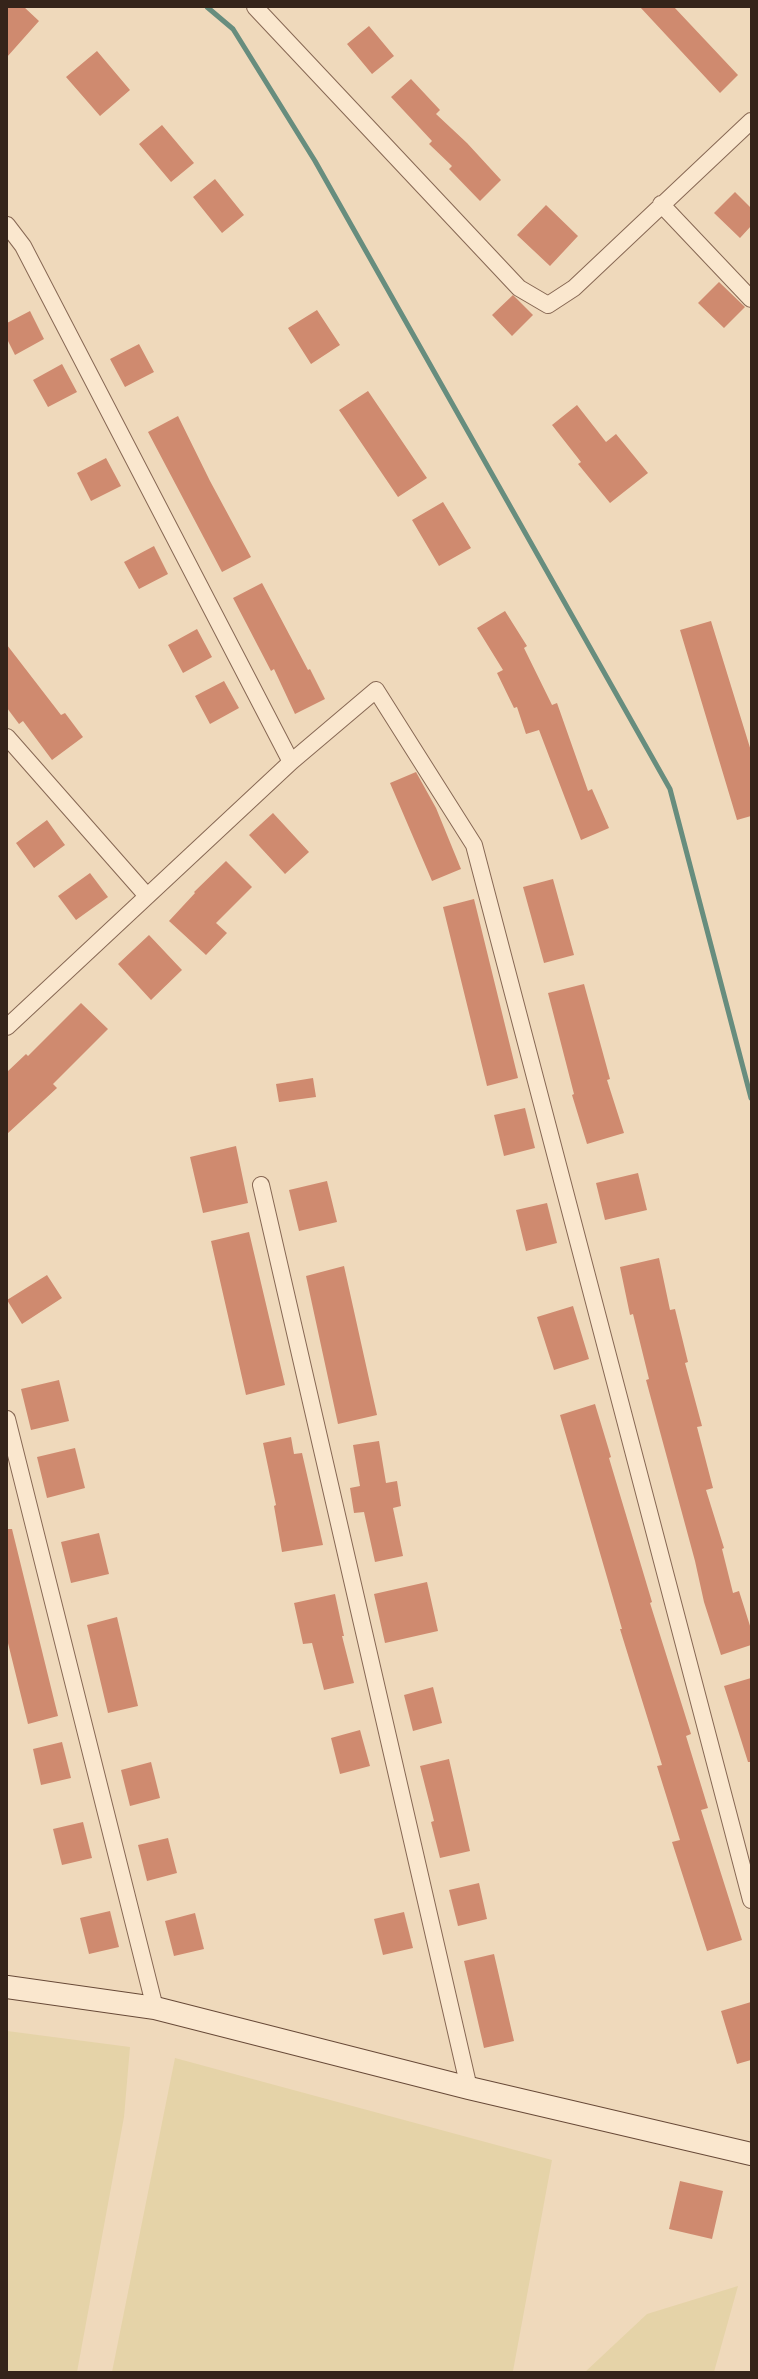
<!DOCTYPE html>
<html>
<head>
<meta charset="utf-8">
<style>
  body { margin:0 }
  #map { position:relative; width:758px; height:2379px; overflow:hidden; background:#efd9bb; font-family:Merriweather,serif }
  canvas { display:block }
  .frame { position:absolute; inset:0; border:8px solid #35241a; pointer-events:none }
</style>
</head>
<body>
<div id="map">
<canvas width="758" height="2379"></canvas>
<div class="frame"></div>
</div>
<script>
const context = document.querySelector('canvas').getContext('2d');
context.lineJoin = 'round';
function fillPath(path, color) { context.fillStyle = color; context.fill(path, 'evenodd'); }
function strokePath(path, color, width, dash) { context.strokeStyle = color; context.lineWidth = width; context.lineCap = dash ? 'butt' : 'round'; context.setLineDash(dash || []); context.stroke(path); }
const farmland = new Path2D(`
  M7 2031 130 2047 124 2117 77 2372H7Z
  M175 2058 552 2160 513 2371 112 2372Z
  M738 2286 714 2372H585L647 2314Z`);
const stream = new Path2D(`
  M207 7 233 29 315 161 670 789 751 1098`);
const building = new Path2D(`
  M7 7H24L39 21 7 57Z
  M640 7H674L738 75 720 93Z
  M369 26 394 56 372 74 347 44Z
  M97 51 130 90 100 116 66 77Z
  M411 79 440 110 436 114 467 143 501 180 480 201 449 169 452 166 429 144 432 141 391 97Z
  M162 125 194 163 171 182 139 144Z
  M215 179 244 215 222 233 193 197Z
  M735 192 751 208V226L740 238 714 213Z
  M546 205 578 236 550 266 517 235Z
  M719 282 745 307 724 328 698 303Z
  M513 295 533 315 512 336 492 315Z
  M317 310 340 345 311 364 288 328Z
  M30 311 44 339 15 355 7 339V323Z
  M139 344 154 372 125 387 110 359Z
  M62 364 77 392 48 407 33 380Z
  M368 391 427 478 398 497 339 410Z
  M577 405 606 442 616 434 648 473 610 503 578 464 581 462 552 425Z
  M178 416 210 481 251 557 222 572 148 432Z
  M106 458 121 486 91 501 77 473Z
  M443 502 471 548 439 566 412 520Z
  M154 546 168 574 139 589 124 562Z
  M262 583 308 670 310 669 325 699 295 714 274 669 271 671 233 598Z
  M505 611 527 646 524 648 552 705 557 703 588 791 592 789 609 828 581 840 539 730 526 734 517 707 514 708 497 673 503 670 477 628Z
  M711 621 751 751V816L737 820 680 630Z
  M197 629 212 657 183 673 168 645Z
  M7 645 61 715 65 713 83 737 52 760 23 721 19 724 7 708Z
  M224 681 239 708 210 724 195 696Z
  M416 772 436 808 461 869 432 881 390 783Z
  M273 813 309 852 285 874 249 835Z
  M47 820 65 845 34 868 16 843Z
  M226 861 252 887 216 923 227 933 206 955 169 921 195 893 194 892Z
  M90 873 108 897 76 920 58 896Z
  M553 879 574 955 544 963 523 887Z
  M474 899 518 1078 487 1086 443 907Z
  M149 935 182 970 151 1000 118 964Z
  M584 984 610 1079 607 1080 624 1133 587 1144 572 1095 574 1094 548 993Z
  M81 1003 108 1029 53 1084 57 1088 7 1134V1072L26 1054 28 1056Z
  M313 1078 316 1097 279 1102 276 1084Z
  M525 1108 535 1148 504 1156 494 1115Z
  M236 1146 248 1203 203 1213 190 1157Z
  M638 1173 647 1210 605 1220 596 1183Z
  M327 1181 337 1222 299 1231 289 1190Z
  M547 1203 557 1243 526 1251 516 1210Z
  M249 1232 285 1385 246 1395 211 1241Z
  M659 1258 670 1310 675 1309 688 1362 685 1363 702 1426 697 1427 713 1488 706 1490 724 1548 722 1549 733 1593 739 1591 751 1629V1645L721 1655 704 1602 695 1561 646 1380 649 1379 633 1314 630 1315 620 1267Z
  M344 1266 377 1415 338 1424 306 1276Z
  M47 1275 62 1298 22 1324 7 1300Z
  M573 1306 589 1359 554 1370 537 1317Z
  M59 1380 69 1421 31 1430 21 1389Z
  M595 1404 611 1457 609 1458 652 1602 650 1603 691 1734 686 1736 708 1808 701 1810 742 1940 707 1951 672 1842 680 1840 657 1766 662 1765 620 1629H622L560 1415Z
  M291 1437 294 1454 302 1453 323 1545 282 1552 274 1506 276 1505 263 1443Z
  M379 1441 386 1483 397 1481 401 1506 393 1508 403 1556 375 1562 364 1512 354 1513 350 1488 360 1486 353 1445Z
  M75 1448 85 1488 47 1498 37 1457Z
  M7 1529H12L58 1716 28 1724 7 1639Z
  M99 1533 109 1574 71 1583 61 1542Z
  M427 1582 438 1631 385 1643 374 1594Z
  M335 1594 344 1636H342L354 1683 324 1690 312 1643 303 1644 294 1603Z
  M117 1617 138 1706 108 1713 87 1625Z
  M751 1678V1762H748L724 1686Z
  M433 1687 442 1723 413 1731 404 1695Z
  M360 1730 370 1766 340 1774 331 1738Z
  M62 1742 71 1778 41 1785 33 1749Z
  M449 1759 470 1851 440 1858 431 1822 434 1821 420 1766Z
  M151 1762 160 1798 130 1806 121 1770Z
  M83 1822 92 1858 62 1865 53 1829Z
  M168 1838 177 1873 147 1881 138 1845Z
  M479 1883 487 1919 458 1926 449 1890Z
  M110 1911 119 1947 89 1954 80 1918Z
  M404 1912 413 1948 383 1955 374 1919Z
  M195 1913 204 1949 174 1956 165 1921Z
  M494 1954 514 2041 484 2048 464 1961Z
  M751 2002V2060L737 2064 721 2011Z
  M680 2181 723 2191 712 2239 669 2229Z`);
const street = new Path2D(`
  M255 7 519 288 548 305 574 288 751 121
  M661 204 751 299
  M7 225 23 246 291 762
  M7 737 147 896
  M7 1027 291 762 376 690 474 845 751 1900
  M261 1185 469 2088
  M7 1419 155 2008`);
const secondary = new Path2D(`
  M7 1987 155 2008 469 2088 751 2154`);
fillPath(farmland, '#e5d3a8');
strokePath(stream, '#678d7e', 5);
fillPath(building, '#cf8a6f');
strokePath(street, '#876854', 18);
strokePath(secondary, '#684a38', 24);
strokePath(street, '#fae7ce', 16);
strokePath(secondary, '#fae7ce', 22);
</script>
</body>
</html>
